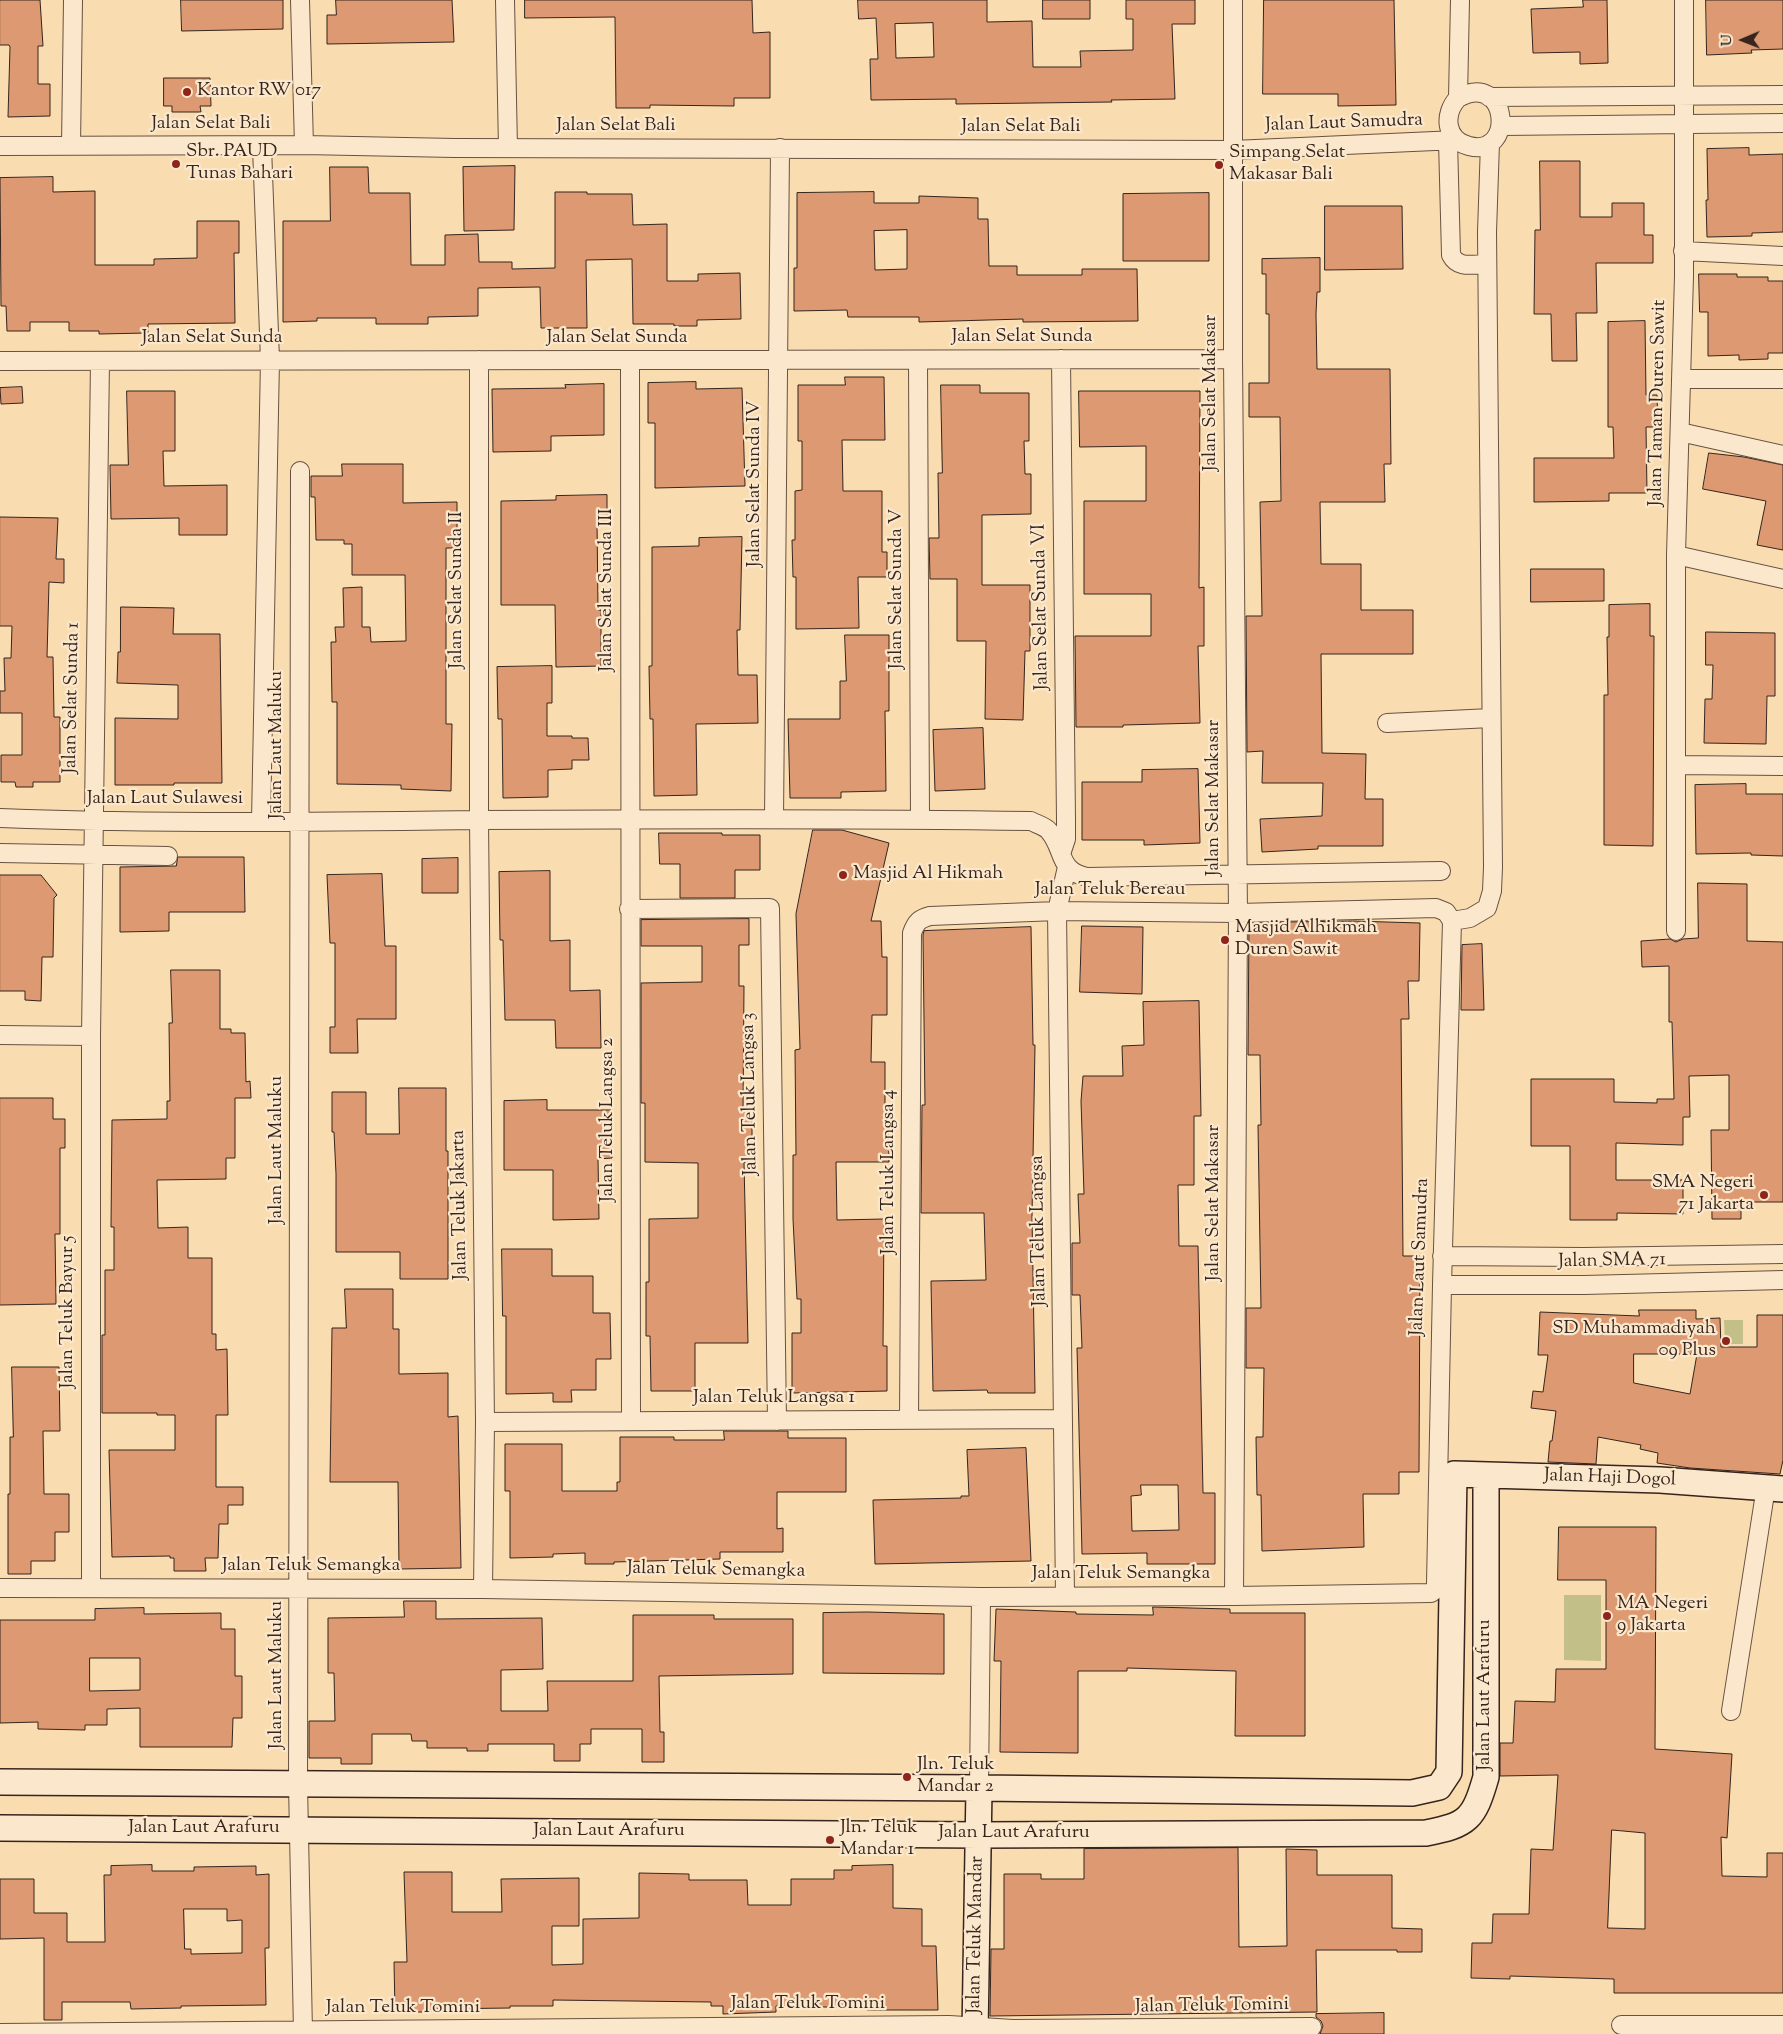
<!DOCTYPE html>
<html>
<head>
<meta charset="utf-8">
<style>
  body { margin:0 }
  #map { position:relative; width:1783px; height:2034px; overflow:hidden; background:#f9dcb0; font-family:"Sorts Mill Goudy",serif }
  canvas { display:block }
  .north { position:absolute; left:1718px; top:15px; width:50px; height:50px; -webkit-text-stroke:4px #fbe8cc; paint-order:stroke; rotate:269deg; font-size:14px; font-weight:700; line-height:20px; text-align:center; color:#36241d }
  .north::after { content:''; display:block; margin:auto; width:18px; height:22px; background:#36241d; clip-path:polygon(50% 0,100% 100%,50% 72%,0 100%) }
</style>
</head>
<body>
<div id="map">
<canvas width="1783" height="2034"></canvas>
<div class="north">U</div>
</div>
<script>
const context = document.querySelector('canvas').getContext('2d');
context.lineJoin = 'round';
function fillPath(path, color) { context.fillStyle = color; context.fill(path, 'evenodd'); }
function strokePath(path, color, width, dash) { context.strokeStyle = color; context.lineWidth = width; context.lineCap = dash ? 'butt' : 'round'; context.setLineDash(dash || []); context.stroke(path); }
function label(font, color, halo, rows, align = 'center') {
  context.font = font + ' "Sorts Mill Goudy",serif'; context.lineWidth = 4.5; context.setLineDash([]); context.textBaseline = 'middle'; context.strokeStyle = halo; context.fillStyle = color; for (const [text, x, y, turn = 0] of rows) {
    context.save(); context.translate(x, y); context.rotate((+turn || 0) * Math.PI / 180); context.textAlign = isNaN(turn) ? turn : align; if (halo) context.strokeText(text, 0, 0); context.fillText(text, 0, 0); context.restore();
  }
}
const green = new Path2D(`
  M1724 1320H1743V1344H1725Z
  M1564 1595H1601V1661L1564 1660Z`);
const building = new Path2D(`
  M0 0H40L43 46H38V84H50V116L8 117 10 47 9 45H0Z
  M181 0H283V29L182 31Z
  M336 0H452L454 42 327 44V15H336Z
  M525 0H752L753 33 770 32V98H734V106L650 105V108H616L615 17 525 18Z
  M858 0H987V22L1032 21 1033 67H1081L1080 51 1133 50V19H1126V0H1195V24H1172L1175 99 1111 100 1112 102 956 104V99L871 100 870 59H878L876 18 859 19ZM933 23 934 57 896 58 895 24Z
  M1043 0H1090V19H1043Z
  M1264 0H1394L1396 105 1338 106V94H1263Z
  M1583 0H1607L1608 63 1580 64V52L1533 53 1531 9 1583 7Z
  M1706 0H1783V49L1751 50 1752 53 1707 55Z
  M164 78H210L211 106H200L201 112H172V106H164Z
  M1749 148V155L1783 154V232L1752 233V236L1707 237 1706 200H1708L1707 149Z
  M1540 161H1580V217H1612V203H1644V235H1653V263H1596L1597 313H1576L1577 361H1552L1551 314H1534L1535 230H1540Z
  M515 166 514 230 464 231 463 167Z
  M330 167H368L369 193H410L411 265H445V235L478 234 479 262H512V269L555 268V192H587V194H632L633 225 667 224V281H698V274L740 273 741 319 697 320V326H674V324H633L632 259 586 260 587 328H541L540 287 478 288V316L428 317V324H376V318H317V321L283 322V221H330Z
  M53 177V192L95 191V265H154V259L197 258V221H239V253H234L235 323 148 324V333L99 334V331H69V322H30V331H7L6 306H1L0 178Z
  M874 192V203H919V196L978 198V219H988L989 266H1017V275H1082V269H1137L1138 321 1023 322V319L919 322V317H848L847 310 794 311V268H797V193ZM907 230V269L875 270 874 231Z
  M1209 193V261H1123V194Z
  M1325 206H1402L1403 269 1325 270Z
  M1320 258V292H1317L1316 314 1317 369H1390L1391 464H1384L1385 502H1320L1321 564H1361V610H1413V654H1321L1322 753 1366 754 1365 799H1383V846H1318V849L1262 852 1260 819 1322 816 1323 783H1262L1263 751 1247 752 1246 616H1262L1260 502 1281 501 1280 417H1249V383H1269V314H1266V274H1262V259Z
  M1699 274H1737V277H1768V281H1783V353H1768V359L1739 360V355L1708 356V312H1700Z
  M1645 321 1646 395H1657L1658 427H1646L1647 493H1609V501L1534 502V458H1614L1613 427H1608V322Z
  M845 377H884L885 440H842L843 491H882V552H887V577H858L859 628 796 629V577H793L792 540H795V491L802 490V441H798V385H845Z
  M696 382V389L742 388 745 486 655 488V423H648V383Z
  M604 384V435L551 436V451L493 452 492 389 566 388 565 385Z
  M941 385H980V393H1029V441H1024L1025 474H1031V514L982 515V585H1030V651H1025L1023 720 985 719 986 641H957V579H930L929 538H939L938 473H942Z
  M22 387 23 403 1 404 0 388Z
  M127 391H175V451H163L164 486 227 485V535H179V518L111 519 110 465H128Z
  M1079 391H1200L1199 588 1204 587V646H1198L1200 723 1123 725V727H1076L1075 636H1151V594H1084V501H1146V446L1080 447Z
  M1709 453 1744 457 1783 465V550L1757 545 1766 501 1703 489Z
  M342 464H403V503L457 502V548H446V724H452L451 791 401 789V785L337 784V702H332L331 642H336L335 627H344L343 588 362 587V627H370L371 642 406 641 405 575H352V544H344V540H316L315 497H311V476H342Z
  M607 495V520H597L598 610H601V666L556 667 555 605H501V501L556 500V496Z
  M0 517 58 518 56 559H64V583L49 582 47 657H53L54 717H60V782H33V787H16L15 782H1V755H22V713H0V691H5L4 658H11L12 626H0Z
  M742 537 740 630H737L738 675H757L758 723 696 724 697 795 654 796 653 719H650L649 666H652V547L699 546V538Z
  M1531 569H1604V601L1531 602Z
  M1650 604V636H1654L1653 846 1604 845V695H1608L1607 637H1609V605Z
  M121 607 174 608 173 634H220L222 783H174V785H115V718L178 719V685L117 683 118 652H120Z
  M1706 632 1775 633V696H1767L1766 744 1704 743 1705 699H1712L1713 665H1706Z
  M845 635H889V711H885L886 791 841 792V798H790L788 719H840V681H846Z
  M552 666V703H547V736H572V738H588L589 760H572V769L548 770V797L503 798 502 719H498L497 667Z
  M983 728 985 789 935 791 933 730Z
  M1198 769 1200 843 1144 845V840H1082V782H1142V770Z
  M1746 784V794H1783V856L1751 855V853L1696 854 1695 785Z
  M813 830H842L889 843 871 921H881L882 957H887V1015H872L871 1062H885V1108H888L889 1162H836L837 1220 884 1219 883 1346H887V1391L792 1393V1333H801V1299H797L793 1219V1155H796L795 1050 800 1049 796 914Z
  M659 833H722V835H760V870H735V898H680V864H660Z
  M178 857H244L245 912H169V931L120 932V867L176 866Z
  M458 858V893H422V859Z
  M550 871V941L570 940V991L600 990 601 1048H556L555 1020H505L503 940H500L499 872Z
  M382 874 385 946H396V1019H357L358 1053H330V1027H335V943H330L327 875Z
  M0 875H41L57 895 54 898 53 957H42L41 1001 25 1000V991H0Z
  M1698 883 1747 884V941L1783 942V1202H1741V1219H1712L1711 1130H1729V1075L1689 1076 1690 1117H1683V1145L1616 1143V1180H1683V1214L1617 1213V1220H1570V1146H1531V1079H1614V1102L1657 1103V1099H1674L1672 1022H1669V966L1642 967 1641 941 1670 939 1676 942 1683 939 1698 938Z
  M749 919V945H739V986H744L743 1109H752V1139H756V1162H744L748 1343H695V1391H651L650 1336H646V1282H649V1219L698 1218V1163L645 1162V1103H641V983L702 982V946H641V920Z
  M1353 921 1420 923 1419 981H1408L1409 1019H1401L1403 1256H1420L1419 1472H1399V1494H1363L1364 1547 1262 1551 1261 1495H1257L1256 1437H1263L1264 1368H1246V1308H1261L1258 1125H1261L1260 1055H1248L1249 923Z
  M1082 926 1143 927 1142 994 1080 992Z
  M1031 927 1033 1045H1035L1032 1216 1035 1393H988L987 1390 933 1391 931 1281 986 1280 984 1213H921L922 1105H925L923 935 924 931Z
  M1482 944 1484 1010H1461L1462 945Z
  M171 970H220V1029H231V1033H245L246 1082 250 1081 251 1098H235V1158H226V1179L157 1180 158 1228 188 1227V1258H212V1334H216V1350L227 1349 228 1415H216V1487H243V1505H228V1524H219L218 1558H205L206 1571H174V1558H170V1556L112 1557 109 1450H175V1415H157V1413H102V1335H105V1270H114V1227H111L112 1120 167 1119V1101H170L169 1023H172Z
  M1199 1001 1201 1116H1194V1185H1178L1179 1246H1198L1203 1493H1215V1564H1147V1553L1082 1554 1077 1348H1082L1080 1295H1072V1243H1080L1078 1194H1084L1081 1101 1083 1076H1123L1122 1046 1144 1045 1143 1002ZM1141 1485H1178L1179 1530 1132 1531 1131 1496 1141 1495Z
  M399 1088H446V1151H448V1279H400V1252H336V1174L334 1132H332V1092H366V1134H399Z
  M0 1098H53V1119H65V1148H60V1234H55L56 1304 0 1305Z
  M547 1100V1110H611L612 1158 598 1159 599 1219 553 1220V1170H504V1101Z
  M502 1249H552V1276H593V1313H610L611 1359H596V1390H571L572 1402H553V1393L506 1394V1316H503Z
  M345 1289H393V1329H399V1374L448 1373V1417L458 1416 461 1568 399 1569 398 1482H330L332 1328H346Z
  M1639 1310H1696V1319L1720 1318 1721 1347H1757V1315H1783V1460L1780 1474 1690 1468 1657 1463 1658 1453 1640 1449 1641 1445 1598 1437 1596 1464 1548 1462 1550 1441H1552L1556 1411 1531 1408 1533 1391 1543 1392 1548 1355H1538L1540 1312 1639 1316ZM1634 1354H1697L1690 1394 1634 1383Z
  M12 1367H59L60 1431H43L44 1494H69V1532H55V1561H31V1574H8V1494H10V1437H13Z
  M724 1431H788V1438H846V1492H777V1529L783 1528V1552H720V1559L614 1562V1564H585V1553L553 1554V1557L510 1558V1491H505V1444H562V1491H617V1482H620V1437H674V1440H724Z
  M1026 1448 1031 1561 875 1564 873 1500 961 1498V1496H969L967 1450Z
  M1559 1527H1656L1655 1749 1732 1754 1727 1838 1721 1837 1722 1876 1767 1877V1853H1783V1993H1614V1979L1510 1976V1979L1471 1978 1472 1943H1492L1493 1914H1529L1531 1849 1553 1850 1558 1775 1500 1776V1743H1513L1515 1701 1555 1702 1556 1669H1606V1580H1558ZM1612 1830 1645 1833V1929L1608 1928Z
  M404 1601H436V1619L542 1618 543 1669 501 1670V1711H548L547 1681H633V1615H714V1619H793V1674L659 1676 660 1732H664V1762H642V1729H591V1744H580V1761H554V1744H488V1751H467V1748H427V1741H412L411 1734H372V1764H341V1758H309V1721H335L334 1673H328V1618L404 1617Z
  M1153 1607 1230 1609V1613H1305V1736H1235L1236 1671 1127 1668V1671H1078V1753L1000 1752 1001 1661H994L996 1609 1076 1612V1614L1153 1615Z
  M144 1608V1614L221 1613V1629H235V1676H242V1718H233L232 1747H140V1708L107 1709V1725H85V1730L38 1729V1722L0 1723V1620H95V1609ZM90 1658H140V1690L90 1691Z
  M868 1612 944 1614V1674L823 1673V1613Z
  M1238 1848 1239 1947 1287 1946 1286 1849 1317 1850V1875H1392V1928L1422 1929V1952H1397V1950H1316L1317 2012 990 2016 991 1949H1004V1874H1041V1879H1084V1849Z
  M152 1865V1871H194V1867L256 1866V1875L269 1874V1948H265L266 2005 181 2006V2008L131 2009 130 2002H62V2020H44V1938L0 1939V1879H34V1913H67V1942H105L104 1875H111V1866ZM184 1909H227V1921L242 1920V1953L191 1954V1949H185Z
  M893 1865V1908L922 1909V1946H936L938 2010H867V2007H817V1999H787V2006H776V2012L723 2014V2006H711V2002L553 2000V2006H510V2008L431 2009V2012H395L394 1962H407L404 1872H452V1912H502L501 1879 579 1878V1926H552V1965L583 1964V1919L639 1918V1873L689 1874V1880H747L748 1905H791V1879H834V1870H852V1866Z
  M1384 2013V2034H1320L1323 2026 1321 2021 1316 2017V2014Z`);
const street = new Path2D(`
  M300 0 304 145
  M505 0 508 148
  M1233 0V359L1238 913 1234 1596
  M1489 97 1783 95
  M1458 98C1509 70 1516 158 1469 146 1445 140 1443 114 1458 98L1460 0
  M1501 126 1783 123
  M1448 141 1451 255C1458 269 1473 264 1487 264
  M0 146 304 145 455 148 1233 150 1457 140
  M71 146 73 0
  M1683 251 1783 256
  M1061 359 1066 820V839L1061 854
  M479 360V820L485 1422 483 1589
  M630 360 631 1421
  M918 360 920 819
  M0 361 1233 359
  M1682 379H1783
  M1680 432 1783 455
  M300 471 298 1784 303 2032
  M1676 555 1783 579
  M1387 723 1491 718
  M1677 765 1783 766
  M0 818C159 824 318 822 477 820 662 819 846 818 1031 821 1036 824 1045 826 1049 831 1065 849 1057 871 1087 877L1441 871
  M774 819 780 148
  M261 821 270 360 262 147
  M0 853 168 856
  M629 909 770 908 777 1421
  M1452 921 1470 918 1487 908 1492 891 1493 867 1487 232 1490 143
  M1676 931V555L1684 276V0
  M0 1035 91 1036
  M1442 1256 1584 1257 1783 1254
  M1442 1285H1584L1783 1280
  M909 1420 912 933C916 922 919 919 930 916L1057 911 1238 913 1436 908 1446 912 1452 921
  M485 1422 1063 1419
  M0 1588 483 1589 981 1597 1234 1596 1431 1593 1435 1590 1436 1584 1442 1285 1452 921
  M91 1588V1036L100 361
  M1065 1596 1057 911 1067 867
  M1731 1711 1766 1487
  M979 1788 981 1597
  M1621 2025H1669
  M0 2033 949 2025 1013 2029 1312 2027
  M1669 2034V2025H1783`);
const secondary = new Path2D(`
  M0 1782 979 1788 1412 1793 1439 1787 1449 1772 1454 1474 1660 1480 1783 1489
  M0 1828 979 1835 1426 1833C1468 1825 1474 1819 1486 1777V1476
  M975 2034 979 1788`);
const markers = [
  [187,92,5,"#8f2418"],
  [176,164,5,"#8f2418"],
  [1219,165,5,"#8f2418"],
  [843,875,5,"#8f2418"],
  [1225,940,5,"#8f2418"],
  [1764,1195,5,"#8f2418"],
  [1726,1341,5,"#8f2418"],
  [1607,1616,5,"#8f2418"],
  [907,1777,5,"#8f2418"],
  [830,1840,5,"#8f2418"]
];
const poiNames = [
  ["Kantor RW 017",197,92],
  ["Sbr. PAUD",186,153],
  ["Tunas Bahari",186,175],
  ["Simpang Selat",1229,154],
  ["Makasar Bali",1229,176],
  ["Masjid Al Hikmah",853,875],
  ["Masjid Alhikmah",1235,929],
  ["Duren Sawit",1235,951],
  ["SMA Negeri",1754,1184,"right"],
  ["71 Jakarta",1754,1206,"right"],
  ["SD Muhammadiyah",1716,1330,"right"],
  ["09 Plus",1716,1352,"right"],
  ["MA Negeri",1617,1605],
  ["9 Jakarta",1617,1627],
  ["Jln. Teluk",917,1766],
  ["Mandar 2",917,1788],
  ["Jln. Teluk",840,1829],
  ["Mandar 1",840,1851]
];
const streetNames = [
  ["Jalan Laut Samudra",1344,124,-2],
  ["Jalan Selat Bali",211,125],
  ["Jalan Selat Bali",616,127],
  ["Jalan Selat Bali",1021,128],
  ["Jalan Selat Sunda",1022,338],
  ["Jalan Selat Sunda",212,339],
  ["Jalan Selat Sunda",617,339],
  ["Jalan Selat Makasar",1212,393,-90],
  ["Jalan Taman Duren Sawit",1659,403,-89],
  ["Jalan Selat Sunda IV",756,484,-90],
  ["Jalan Selat Sunda V",898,589,-90],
  ["Jalan Selat Sunda II",458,590,-90],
  ["Jalan Selat Sunda III",608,590,-90],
  ["Jalan Selat Sunda VI",1042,607,-91],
  ["Jalan Selat Sunda 1",73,698,-89],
  ["Jalan Laut Maluku",278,745,-90],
  ["Jalan Selat Makasar",1215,798,-90],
  ["Jalan Laut Sulawesi",165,800],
  ["Jalan Teluk Bereau",1110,891],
  ["Jalan Teluk Langsa 3",751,1094,-91],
  ["Jalan Teluk Langsa 2",609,1120,-90],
  ["Jalan Laut Maluku",278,1150,-90],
  ["Jalan Teluk Langsa 4",890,1172,-90],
  ["Jalan Selat Makasar",1215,1203,-90],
  ["Jalan Teluk Jakarta",461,1205,-91],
  ["Jalan Teluk Langsa",1040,1231,-91],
  ["Jalan Laut Samudra",1421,1257,-88],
  ["Jalan SMA 71",1612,1262,-1],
  ["Jalan Teluk Bayur 5",69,1312,-90],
  ["Jalan Teluk Langsa 1",774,1399],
  ["Jalan Haji Dogol",1610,1479,2],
  ["Jalan Teluk Semangka",311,1567],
  ["Jalan Teluk Semangka",716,1571,1],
  ["Jalan Teluk Semangka",1121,1575],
  ["Jalan Laut Maluku",278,1675,-90],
  ["Jalan Laut Arafuru",1486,1695,-90],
  ["Jalan Laut Arafuru",204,1829],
  ["Jalan Laut Arafuru",609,1832],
  ["Jalan Laut Arafuru",1014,1834],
  ["Jalan Teluk Mandar",977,1935,-89],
  ["Jalan Teluk Tomini",808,2005],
  ["Jalan Teluk Tomini",1212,2007,-1],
  ["Jalan Teluk Tomini",403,2009]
];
fillPath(green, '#c2bf88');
fillPath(building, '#dd9971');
strokePath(building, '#36241d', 1);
strokePath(street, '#675242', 20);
strokePath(secondary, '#36241d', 28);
strokePath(street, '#fbe8cc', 18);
strokePath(secondary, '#fbe8cc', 25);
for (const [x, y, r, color] of markers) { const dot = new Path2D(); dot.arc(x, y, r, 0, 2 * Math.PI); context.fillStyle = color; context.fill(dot); strokePath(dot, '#fbe8cc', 2); }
label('19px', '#36241d', '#fbe8cc', poiNames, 'left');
label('19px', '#36241d', '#fbe8cc', streetNames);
</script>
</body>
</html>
